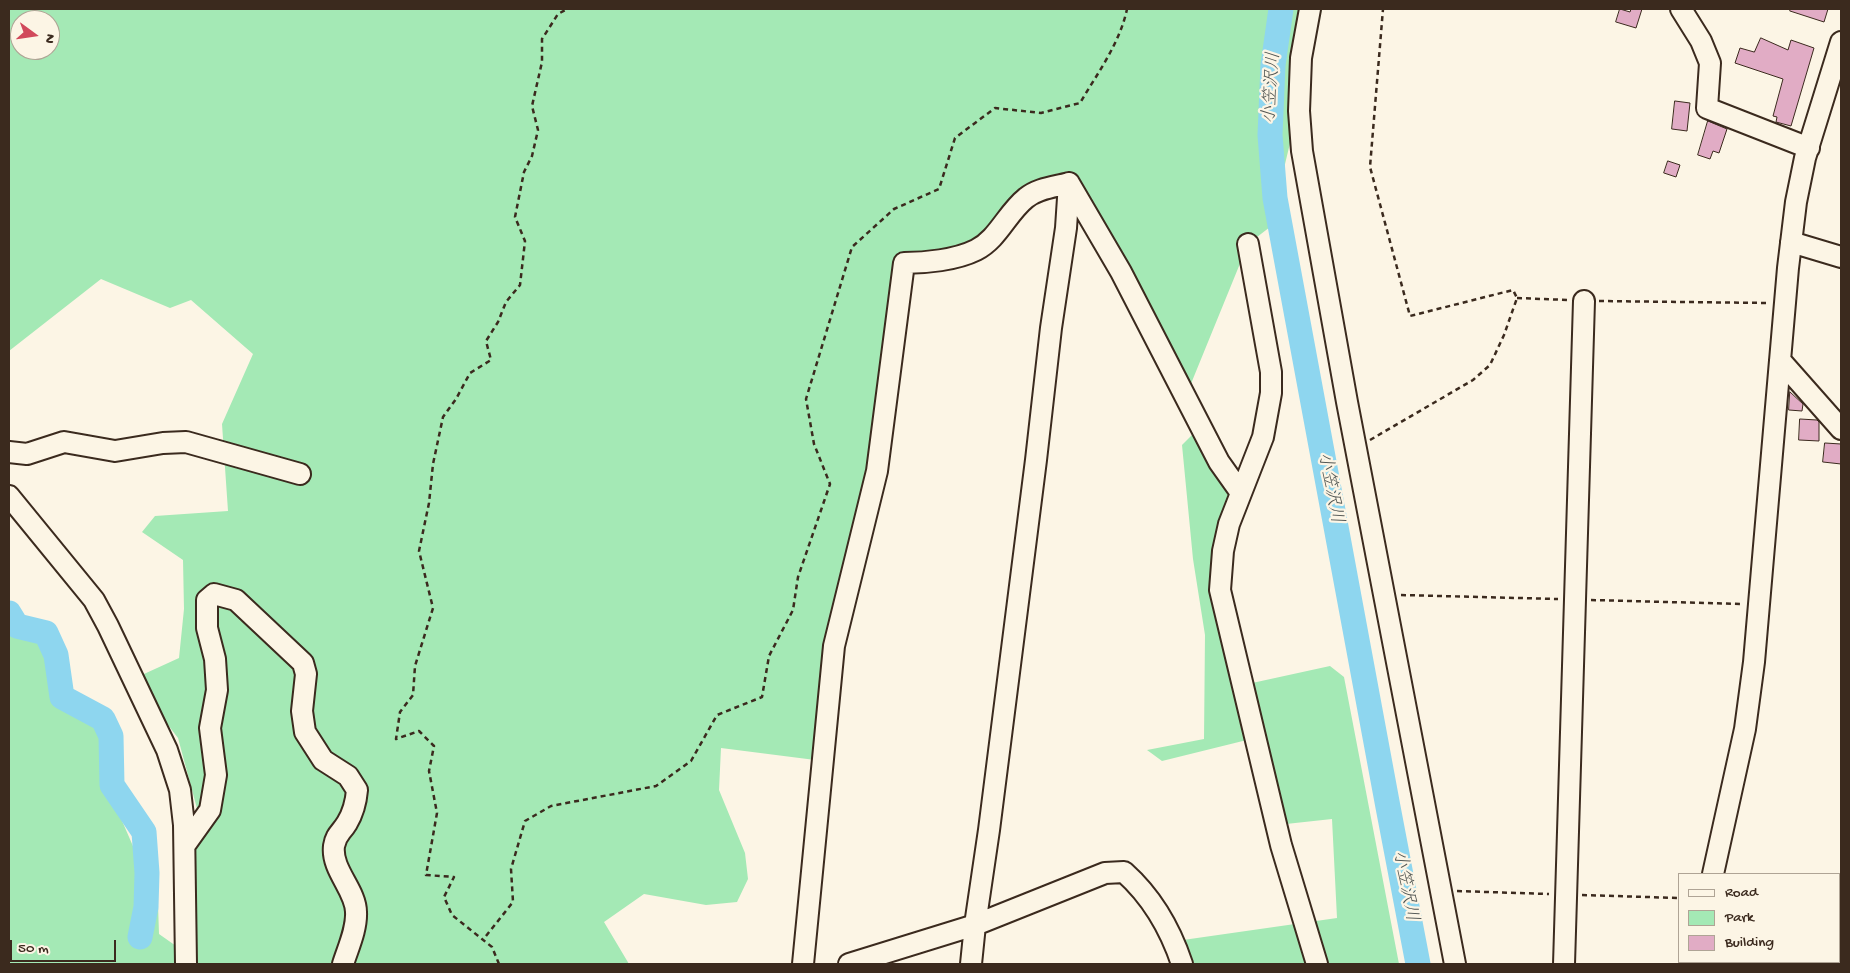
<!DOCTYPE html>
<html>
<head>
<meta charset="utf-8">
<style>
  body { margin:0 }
  #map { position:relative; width:1850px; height:973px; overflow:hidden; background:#fcf5e5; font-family:"Gochi Hand",sans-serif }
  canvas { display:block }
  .frame { position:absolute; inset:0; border:10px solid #3b2a1e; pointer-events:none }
  .legend { position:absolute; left:1678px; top:873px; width:162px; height:90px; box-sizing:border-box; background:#fcf5e5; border:1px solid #afa495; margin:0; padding:6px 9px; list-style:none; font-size:15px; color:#3b2a1e }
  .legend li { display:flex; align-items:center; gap:10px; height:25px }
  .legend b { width:25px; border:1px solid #afa495 }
  .north { position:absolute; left:10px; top:10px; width:50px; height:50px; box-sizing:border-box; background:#fcf5e5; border:1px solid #afa495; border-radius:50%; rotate:104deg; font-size:14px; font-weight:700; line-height:20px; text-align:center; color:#3b2a1e }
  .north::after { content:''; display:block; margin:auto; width:18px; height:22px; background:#d1495b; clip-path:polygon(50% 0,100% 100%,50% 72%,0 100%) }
  .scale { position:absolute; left:10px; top:940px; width:106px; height:22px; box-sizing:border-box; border:2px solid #3b2a1e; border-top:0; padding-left:6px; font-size:15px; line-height:18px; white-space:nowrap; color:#3b2a1e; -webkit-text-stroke:4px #fcf5e5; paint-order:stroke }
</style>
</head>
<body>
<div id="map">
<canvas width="1850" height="973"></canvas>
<div class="frame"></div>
<ul class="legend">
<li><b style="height:6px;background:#fcf5e5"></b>Road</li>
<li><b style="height:14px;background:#a4e9b5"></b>Park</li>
<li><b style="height:14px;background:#e1acc5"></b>Building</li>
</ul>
<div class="north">N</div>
<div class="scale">50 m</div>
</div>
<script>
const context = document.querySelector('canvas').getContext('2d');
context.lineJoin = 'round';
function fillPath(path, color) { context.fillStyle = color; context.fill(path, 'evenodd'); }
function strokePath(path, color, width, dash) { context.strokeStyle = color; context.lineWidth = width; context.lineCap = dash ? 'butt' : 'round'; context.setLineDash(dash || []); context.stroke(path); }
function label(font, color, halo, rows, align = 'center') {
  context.font = font + ' "Gochi Hand","Klee One",sans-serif'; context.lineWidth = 4.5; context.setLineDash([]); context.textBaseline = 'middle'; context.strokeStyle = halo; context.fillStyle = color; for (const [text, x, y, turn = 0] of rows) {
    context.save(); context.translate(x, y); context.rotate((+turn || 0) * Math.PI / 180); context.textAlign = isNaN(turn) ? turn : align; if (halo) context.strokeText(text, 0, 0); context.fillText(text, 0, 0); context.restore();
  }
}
const green = new Path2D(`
  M9 9H1322L1270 227 1248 244 1188 391 1069 183 1028 197 975 250 904 263 823 761 721 748 719 790 745 853 748 879 737 902 706 905 644 894 604 922 629 964H194L185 850 199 816 178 738 133 679 179 658 184 609 183 560 142 532 155 516 228 511 222 424 253 354 191 300 170 308 101 279 9 351ZM20 20H50V50H20ZM212 648 216 774 202 807Z
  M1201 426 1238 489 1214 555 1243 685 1330 666 1344 677 1399 964H1190L1183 940 1337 918 1332 819 1286 824 1255 738 1162 761 1147 750 1204 739 1205 635 1193 559 1182 445Z
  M9 610 46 633 62 697 113 720 110 793 158 904 159 934 186 953V964H9Z`);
const river = new Path2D(`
  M1281 9 1273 65 1270 135 1275 198 1388 807 1418 964
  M9 613 17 626 46 633 56 655 62 697 103 719 111 736 112 785 144 832 147 873 146 907 140 937`);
const building = new Path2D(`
  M1620 9 1630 12 1631 9H1642L1636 28 1616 22Z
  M1791 9H1828L1824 22 1790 11Z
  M1761 38 1788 50 1791 40 1814 48 1791 126 1776 122 1777 117 1773 116 1783 79 1735 63 1740 48 1754 52Z
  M1675 101 1690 103 1687 131 1672 129Z
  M1708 121 1727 129 1719 153 1713 151 1710 159 1698 155Z
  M1668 161 1680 165 1676 177 1664 173Z
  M1790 392 1803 404 1802 411 1789 410Z
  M1800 419 1817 420 1819 422V441L1799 440Z
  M1825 443 1841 444V464L1823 462Z`);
const path = new Path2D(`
  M1517 298 1569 300
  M1599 301 1769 303
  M1370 440 1473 380 1490 365 1504 335 1517 298 1513 290 1410 316 1370 167 1383 9
  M1401 595 1558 599
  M1591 600 1743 604
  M1457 891 1549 894
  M1582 895 1679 898
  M486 936 513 902 511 869 525 821 551 806 656 786 691 761 717 715 762 697 769 656 793 610 798 577 830 484 814 444 806 399 852 247 894 209 939 189 955 138 995 108 1041 113 1080 103C1097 74 1120 43 1127 9
  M499 964 492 947 452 915 444 897 454 877 426 875 437 813 429 771 434 746 419 731 396 739 400 712 413 695 415 666 433 608 419 551 429 503 433 464 443 417 456 399 470 373 491 360 486 341 498 322 506 302 520 285 525 241 515 217 524 172 532 156 538 130 532 106 542 62V39L558 14 567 9`);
const minor = new Path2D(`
  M1310 9 1301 58 1299 111 1302 151 1347 402 1455 964
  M1681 9 1701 41 1710 63 1707 108 1809 148
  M1069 183 1121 272 1219 462 1241 493
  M1791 242 1841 257
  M1248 244 1271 372V393L1263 437 1229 524 1223 551 1220 590 1281 845 1317 964
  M1780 360 1841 429
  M9 452 27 454 64 442 115 451 163 443 186 442 300 474
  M9 496 94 600 108 626 167 750 180 790 184 825 186 964
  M185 845 210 810 216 775 210 728 217 690 215 659 207 628V600L214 594 236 600 303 663 306 674 302 711 305 732 323 760 348 776 357 790C356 802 353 813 347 823 341 833 336 834 334 846 331 870 356 890 356 912 357 929 348 948 343 964
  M1713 874 1745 729 1754 662 1788 268 1796 202 1805 158 1841 42
  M803 964 834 646 877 471 904 263C925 263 956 260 976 250 998 239 1007 213 1026 198 1038 188 1055 187 1069 183
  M849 964 975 925 1105 873 1124 872C1152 897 1170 928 1182 964
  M971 964 975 925 989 830 1036 460 1051 328 1066 228 1069 183
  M1564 964 1584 301
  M1700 964V962`);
const waterNames = [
  ["小笠沢川",1273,88,-86],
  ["小笠沢川",1329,488,79],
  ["小笠沢川",1404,886,79]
];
fillPath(green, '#a4e9b5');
strokePath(river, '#8ed6ef', 25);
fillPath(building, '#e1acc5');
strokePath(building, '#3b2a1e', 1);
strokePath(minor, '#3b2a1e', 24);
strokePath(path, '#3b2a1e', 2.5, [5, 4]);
strokePath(minor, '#fcf5e5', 20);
label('italic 18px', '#505552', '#fcf5e5', waterNames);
</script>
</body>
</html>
